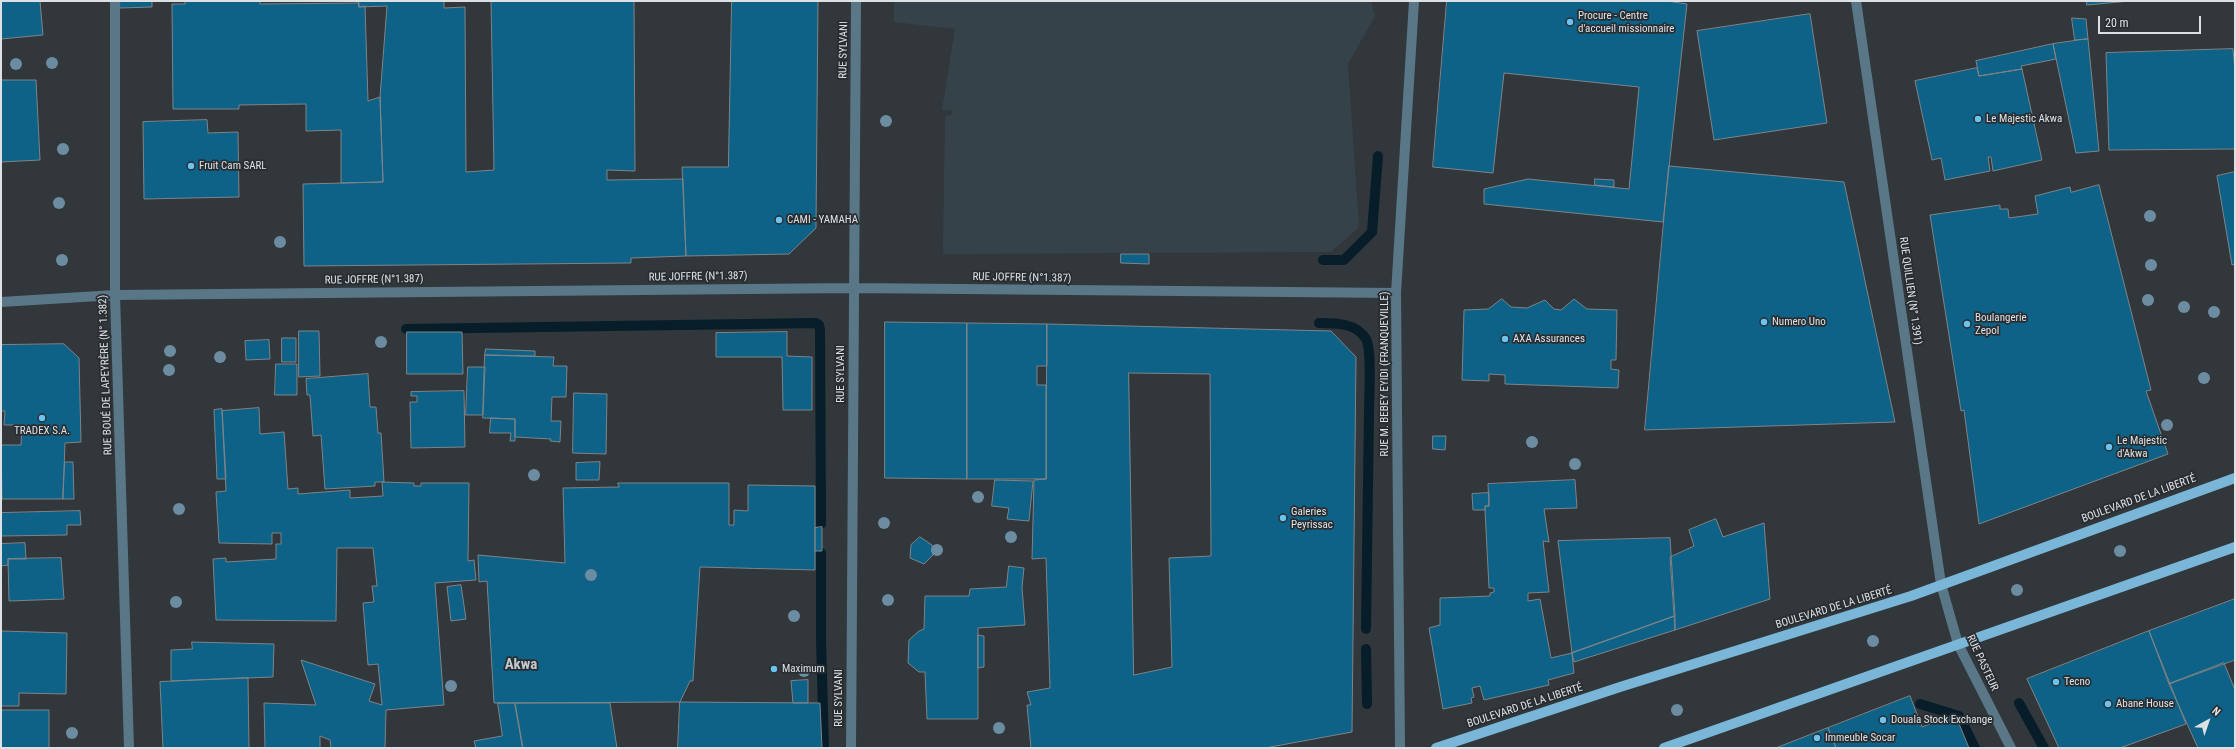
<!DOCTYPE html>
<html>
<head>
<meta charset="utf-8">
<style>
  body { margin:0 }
  #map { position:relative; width:2236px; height:749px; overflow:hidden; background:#31373b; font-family:"Roboto Condensed",sans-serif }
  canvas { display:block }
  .frame { position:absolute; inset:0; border:2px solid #dde1e4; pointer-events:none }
  .north { position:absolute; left:2188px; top:701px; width:40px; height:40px; -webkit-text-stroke:3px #272d31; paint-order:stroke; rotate:40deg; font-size:11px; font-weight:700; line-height:16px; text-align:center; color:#dde1e4 }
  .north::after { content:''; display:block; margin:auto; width:14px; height:18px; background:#dde1e4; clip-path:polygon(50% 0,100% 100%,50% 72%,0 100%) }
  .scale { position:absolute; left:2098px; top:16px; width:103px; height:18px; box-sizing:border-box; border:2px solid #dde1e4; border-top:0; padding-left:5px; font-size:12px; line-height:14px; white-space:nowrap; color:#dde1e4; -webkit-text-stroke:3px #272d31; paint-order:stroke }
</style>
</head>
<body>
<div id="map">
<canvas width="2236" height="749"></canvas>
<div class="frame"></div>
<div class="north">N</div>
<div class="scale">20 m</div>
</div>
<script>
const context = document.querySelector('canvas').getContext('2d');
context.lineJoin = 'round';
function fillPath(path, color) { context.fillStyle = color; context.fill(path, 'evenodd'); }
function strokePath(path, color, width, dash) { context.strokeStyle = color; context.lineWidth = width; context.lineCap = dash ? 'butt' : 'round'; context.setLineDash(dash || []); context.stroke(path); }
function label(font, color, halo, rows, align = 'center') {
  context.font = font + ' "Roboto Condensed",sans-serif'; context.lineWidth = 3.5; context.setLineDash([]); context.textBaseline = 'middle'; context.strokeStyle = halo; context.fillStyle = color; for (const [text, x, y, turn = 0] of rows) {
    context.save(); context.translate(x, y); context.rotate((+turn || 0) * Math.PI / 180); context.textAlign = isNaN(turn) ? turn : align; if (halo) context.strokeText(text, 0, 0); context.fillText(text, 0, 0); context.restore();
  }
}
const built = new Path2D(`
  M894 1H1371L1375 16 1348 64 1359 227 1331 252 943 254 945 116 952 115V110H942L955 29 894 22Z`);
const stream = new Path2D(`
  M1323 260H1344L1372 232 1378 156
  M1319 323C1335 323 1357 323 1366 339 1372 349 1369 398 1369 412 1368 484 1367 556 1366 629
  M406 329 816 323 819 325 820 330 821 524
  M821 553V640L824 748
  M1366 649 1367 704
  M2019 703 2044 748
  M1920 704 1959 716 1975 748`);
const building = new Path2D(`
  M1 1H40L43 35 1 39Z
  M120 1H152V7L120 8Z
  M185 1H260V4L359 3V7L365 6 368 101 380 97 383 182 341 183V130L306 131V104L239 105V109H173L172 4H185Z
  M359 1H444V8L465 7 466 172 494 170 491 1H634L635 171 607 170V180L683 179 686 256 631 258V263L304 266 303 184 383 182 380 97 387 6 359 7Z
  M732 1H818L816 228 789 254 686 256 682 167H728Z
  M1447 1H1667L1687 4 1663 222 1484 204V189L1528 179 1629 189 1639 87 1504 73 1493 173 1433 167Z
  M2087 1H2130L2087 5Z
  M1810 14 1827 123 1714 140 1697 31Z
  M2072 18 2086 19 2088 39 2075 40Z
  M2088 39 2099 151 2076 153 2053 44Z
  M2053 44 2056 59 2021 66 2022 69 1979 76 1976 61Z
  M2233 49 2235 71V149L2109 150 2106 53Z
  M1977 68 1979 76 2022 69 2042 160 1993 171 1991 157H1988L1990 171 1945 180 1941 158 1932 160 1915 81Z
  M1 80H36L40 160 1 162Z
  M207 120 208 133 238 132 239 197 144 199 143 122Z
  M1669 166 1844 182 1895 422 1645 430Z
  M2235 172V264L2232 265 2217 176Z
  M1595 179 1614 180V187L1595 185Z
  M2099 185 2151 390 2146 391 2168 454 1979 524 1964 410 1961 411 1930 215 2000 205V209H2008L2009 218 2038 214 2035 196 2070 187 2071 192Z
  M1121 254H1149V264L1121 263Z
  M1502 299 1511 307 1527 308 1545 300 1554 309 1561 310 1574 299 1587 309 1617 310 1616 360H1611V369L1619 370 1618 388 1505 384V375L1489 374V381L1462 380 1464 310 1488 309Z
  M885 322 967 323V479L885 478Z
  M967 323 1047 324V366H1037V385H1046V479H967Z
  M1047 324 1331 331 1356 357 1352 732 1265 748H1031L1027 705H1031L1027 692 1050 688 1046 558 1032 559 1034 480 1046 479ZM1129 373 1210 374 1211 556 1169 558 1172 667 1134 675Z
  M299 331H319L320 376 299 377Z
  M407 332H462L463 374H407Z
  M787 332V356L812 357V410H783L782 357H716V333Z
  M282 338H296V362H282Z
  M269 340 270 359 246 360 245 341Z
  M64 344 79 358 81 442 65 443 63 499H2L1 445H21L22 425H4L5 411H1V345Z
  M486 349 535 351V356L485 355Z
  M485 355 554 357 553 366H567L566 397H552L551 421H561L560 442 550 441 551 439 515 437V419L483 418Z
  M276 364H297V395H275Z
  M468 367H485L483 415H466Z
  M368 374 370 407H376L378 433H381L384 482H375V486L325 489 321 435 313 436 310 395H307L306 379Z
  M464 391 465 447 411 448 410 402H417V396H411V392Z
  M574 393 607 394 606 454 573 453Z
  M259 408 260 434 284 432 288 489 298 488V494L350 490V498L383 496 382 482 414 483V486H421V483H469L468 561 474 560 476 580 435 583 444 705 386 710 385 748H331L330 740 320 736V748H265L264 703 316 705 301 660 375 684 369 701 382 705 378 664 368 665 363 603 374 602 372 586H377L373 548H337L336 621 216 620 213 559 226 558V562L276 559V544H281V533H272V544L219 543 216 492 226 491 222 411Z
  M222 409 226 479H217L214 410Z
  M491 418 515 419V441H510L511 433H490Z
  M1433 436H1446L1445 450 1433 449Z
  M65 462H73L74 499H63Z
  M600 462 599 480H576V463Z
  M995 480 1033 481 1029 521 1007 519 1009 508 992 506Z
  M1575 480 1577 508 1544 509 1549 542 1543 541 1549 592 1528 593V601L1540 599 1551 658 1572 653 1574 673 1548 680 1549 685 1484 700 1480 686 1472 688 1474 697 1471 698 1472 703 1443 709 1429 628 1440 625V598L1490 596V593L1494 592V588H1489L1485 510V506H1489L1488 484Z
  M618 483H729V525H734V510L748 511V485L815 486V570L700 567 693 681H690L680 702 494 703 487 581 479 582 478 555 565 563 563 488 619 487Z
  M1489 493V506H1485V510H1473L1472 494Z
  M80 511 81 525H67V535L1 536V513Z
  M1716 519 1723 537 1764 523 1770 599 1675 630 1670 557 1694 546 1689 530Z
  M822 527V551H815V528Z
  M920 537 932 545 933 555 924 564 910 558 911 545Z
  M1670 538 1675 616 1572 653 1558 541Z
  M25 543 26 559H8V565L1 566V544Z
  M61 558 64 599 9 601 8 559Z
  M1009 566 1024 568 1022 587 1025 625 978 628V719H927L925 672H919L908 663 909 640 919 631 924 629 925 596H969L970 589 1006 587Z
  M461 585 466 619 451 621 447 587Z
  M2235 599V660L2169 684 2149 631Z
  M1675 616V630L1574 662 1572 653Z
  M2 631 67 633 66 694 19 693V706H1Z
  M2149 631 2186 724 2120 748H2059L2027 679Z
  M978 635 984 636V667L978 668Z
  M192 642 274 644 273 677 171 681V650L192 649Z
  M2224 663 2235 690V748H2198L2169 684Z
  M248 678 249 748H163L160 682Z
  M808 680V703H793L791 681Z
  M1910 696 1922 727 1955 714 1969 748H1836L1828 728Z
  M680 702 820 703 822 748H678Z
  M498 703H515L523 748H476L474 741 502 736Z
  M515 703H610L617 748H523Z
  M1 710H49V748H1Z
  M1828 728 1836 748H1776Z`);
const minor = new Path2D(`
  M115 1V295L129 748
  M1856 1 1941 584 1958 644 2011 748
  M1 302 115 295 853 288 1396 293
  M851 748 856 1
  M1400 748 1396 293 1414 1`);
const major = new Path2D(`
  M1436 748 1620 687 1911 596 2235 478
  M1664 748 2235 547`);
const trees = [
  [52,63],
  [16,64],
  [886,121],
  [63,149],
  [59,203],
  [2150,216],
  [280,242],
  [62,260],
  [2151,265],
  [2148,300],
  [2184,307],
  [2214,312],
  [381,342],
  [170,351],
  [220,357],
  [169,370],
  [2204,378],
  [2167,425],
  [1532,442],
  [1575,464],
  [534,475],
  [978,497],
  [179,509],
  [884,523],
  [1011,537],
  [937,550],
  [2120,551],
  [591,575],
  [2017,590],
  [888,600],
  [176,602],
  [794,616],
  [1873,641],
  [804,671],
  [451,686],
  [1677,710],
  [999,728],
  [72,733]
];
const markers = [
  [1570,22,4,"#6bc3f2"],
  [1978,119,4,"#6bc3f2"],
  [191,166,4,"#6bc3f2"],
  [779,220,4,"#6bc3f2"],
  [1764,322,4,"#6bc3f2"],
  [1967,324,4,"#6bc3f2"],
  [1505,339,4,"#6bc3f2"],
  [42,418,4,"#6bc3f2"],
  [2109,447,4,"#6bc3f2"],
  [1283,518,4,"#6bc3f2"],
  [774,669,4,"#6bc3f2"],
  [2056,682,4,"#6bc3f2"],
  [2108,704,4,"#6bc3f2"],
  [1883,720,4,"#6bc3f2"],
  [1817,738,4,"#6bc3f2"]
];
const poiNames = [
  ["Procure - Centre",1578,16],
  ["d'accueil missionnaire",1578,29],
  ["Le Majestic Akwa",1986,119],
  ["Fruit Cam SARL",199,166],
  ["CAMI - YAMAHA",787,220],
  ["Boulangerie",1975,318],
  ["Zepol",1975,331],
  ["Numero Uno",1772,322],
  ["AXA Assurances",1513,339],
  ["TRADEX S.A.",42,431,"center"],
  ["Le Majestic",2117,441],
  ["d'Akwa",2117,454],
  ["Galeries",1291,512],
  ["Peyrissac",1291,525],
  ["Maximum",782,669],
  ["Tecno",2064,682],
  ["Abane House",2116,704],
  ["Douala Stock Exchange",1891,720],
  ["Immeuble Socar",1825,738]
];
const streetNames = [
  ["RUE SYLVANI",844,50,-89],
  ["RUE JOFFRE (N°1.387)",698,277,-1],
  ["RUE JOFFRE (N°1.387)",1022,278,1],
  ["RUE JOFFRE (N°1.387)",374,280,-1],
  ["RUE QUILLIEN (N° 1.391)",1910,291,82],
  ["RUE SYLVANI",841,374,-90],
  ["RUE M. BEBEY EYIDI (FRANQUEVILLE)",1385,374,-90],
  ["RUE BOUÉ DE LAPEYRÈRE (N° 1.382)",106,375,-92],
  ["BOULEVARD DE LA LIBERTÉ",2139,499,-20],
  ["BOULEVARD DE LA LIBERTÉ",1834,608,-17],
  ["RUE PASTEUR",1982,663,65],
  ["RUE SYLVANI",839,698,-90],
  ["BOULEVARD DE LA LIBERTÉ",1525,706,-18]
];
const districtNames = [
  ["Akwa",521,665]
];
fillPath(built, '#36424a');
strokePath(stream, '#071e2a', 10);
fillPath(building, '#0f6287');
strokePath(building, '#7d8489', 1);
strokePath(minor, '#5a7788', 10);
strokePath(major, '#7ab6d8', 10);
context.fillStyle = '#6c8da1';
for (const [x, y] of trees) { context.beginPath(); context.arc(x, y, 6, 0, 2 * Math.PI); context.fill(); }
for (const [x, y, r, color] of markers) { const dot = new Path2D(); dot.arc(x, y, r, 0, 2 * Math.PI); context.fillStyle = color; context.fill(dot); strokePath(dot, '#272d31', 1.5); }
label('11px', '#dde1e4', '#272d31', poiNames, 'left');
label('11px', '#dde1e4', '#272d31', streetNames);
label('bold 15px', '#c2cacf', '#272d31', districtNames);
</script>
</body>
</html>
